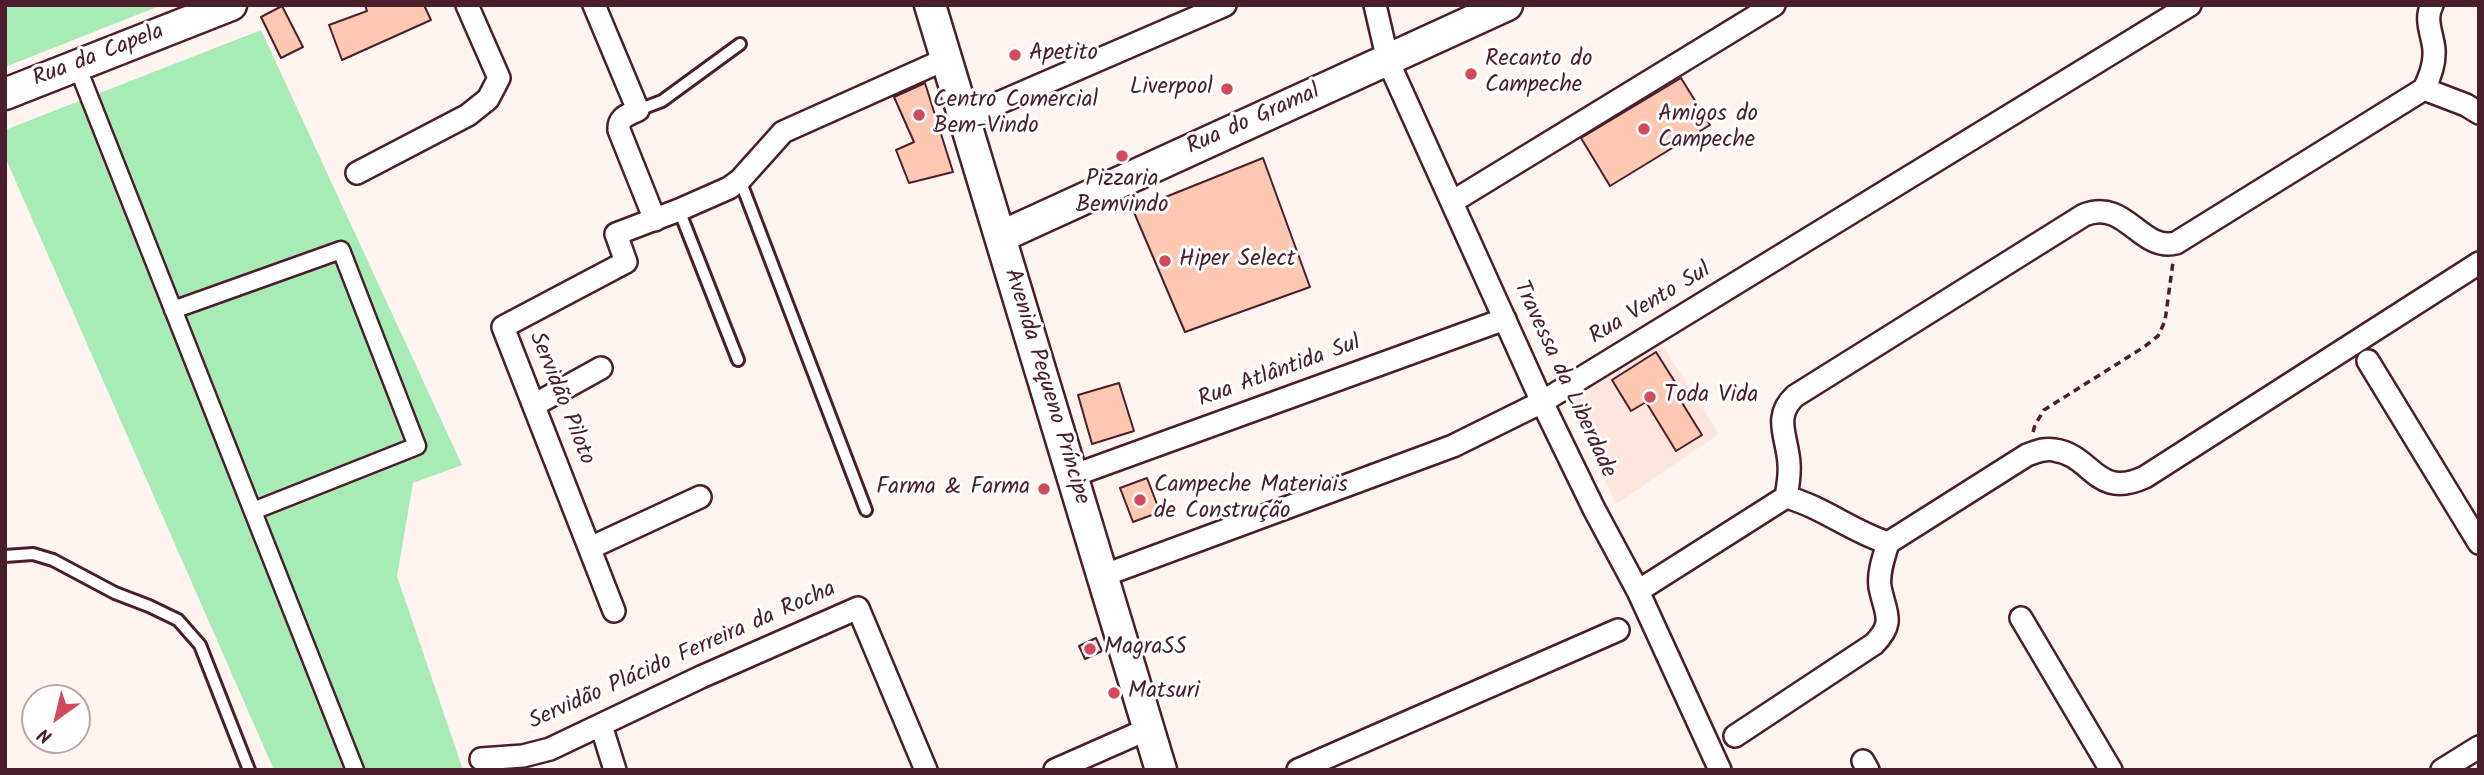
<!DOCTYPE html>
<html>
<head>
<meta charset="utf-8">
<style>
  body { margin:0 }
  #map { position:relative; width:2484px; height:775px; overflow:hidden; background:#fff4f0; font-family:Kalam,sans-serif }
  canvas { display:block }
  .frame { position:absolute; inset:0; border:7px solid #4a1f2b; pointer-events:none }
  .north { position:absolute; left:21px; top:684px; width:70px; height:70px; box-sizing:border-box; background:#fff; border:2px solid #b7a5aa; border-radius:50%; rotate:214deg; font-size:19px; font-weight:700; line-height:28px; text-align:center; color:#4a1f2b }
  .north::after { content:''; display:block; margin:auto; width:24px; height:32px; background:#d1495b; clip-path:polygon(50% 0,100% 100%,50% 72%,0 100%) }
</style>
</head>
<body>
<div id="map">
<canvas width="2484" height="775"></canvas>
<div class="frame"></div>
<div class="north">N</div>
</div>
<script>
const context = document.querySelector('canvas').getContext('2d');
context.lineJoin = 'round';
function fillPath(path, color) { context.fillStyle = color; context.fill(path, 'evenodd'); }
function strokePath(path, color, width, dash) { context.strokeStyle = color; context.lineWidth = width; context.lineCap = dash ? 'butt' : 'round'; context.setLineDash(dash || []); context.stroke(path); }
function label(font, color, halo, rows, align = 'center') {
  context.font = font + ' Kalam,sans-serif'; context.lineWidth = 6; context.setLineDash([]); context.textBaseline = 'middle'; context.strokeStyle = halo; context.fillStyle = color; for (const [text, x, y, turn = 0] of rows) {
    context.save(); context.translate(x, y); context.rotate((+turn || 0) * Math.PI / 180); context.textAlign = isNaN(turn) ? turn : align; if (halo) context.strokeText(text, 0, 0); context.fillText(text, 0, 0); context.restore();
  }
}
const built = new Path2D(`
  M1659 340 1719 434 1616 504 1568 401Z`);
const green = new Path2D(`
  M5 5H162L5 67Z
  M261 30 462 465 413 483 397 576 463 770H274L5 157V130Z`);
const building = new Path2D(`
  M365 5H424L431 20 342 60 329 25 367 11Z
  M282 6 303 47 281 58 261 17Z
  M1681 78 1710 125 1610 186 1581 138Z
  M925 83 953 172 909 183 896 150 914 142 894 97Z
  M1263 158 1310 287 1185 332 1133 210Z
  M1656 352 1680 390 1676 393 1702 435 1676 451 1646 402 1631 411 1612 380Z
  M1119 383 1134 431 1092 444 1078 395Z
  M1147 478 1160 512 1133 522 1120 488Z
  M1096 638 1102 651 1085 659 1079 646Z`);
const path = new Path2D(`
  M2033 432 2035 425 2044 410 2144 347 2158 336 2165 321 2173 262`);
const service = new Path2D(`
  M638 110 662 101 740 44
  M740 180 866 510
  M679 210 738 360
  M5 556 33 554 53 560 115 593 149 606 178 620 200 645 249 770`);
const pedestrian = new Path2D(`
  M77 66 355 770
  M173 310 341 250 417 446 253 511`);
const minor = new Path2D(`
  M594 5 638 110C628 115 618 117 619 130L655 220
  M1375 5 1388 61 1542 402 1594 509 1638 591 1720 770
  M2424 89 2466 105 2479 113
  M964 118 1225 5
  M357 173 468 115 488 99 499 78 467 5
  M1452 202 1774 5
  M2368 361 2479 543
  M534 405 601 368
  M1072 476 1505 319
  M1786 497C1788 486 1790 475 1789 464 1788 438 1772 417 1795 396L2084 215C2126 198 2140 252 2176 243L2424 89C2430 77 2435 64 2434 50 2433 35 2424 20 2432 5
  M590 548 700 497
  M1102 576 1453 446 1542 402 2190 5
  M1638 591 1786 497C1823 507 1851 531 1888 543L2027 455C2036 452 2044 448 2054 450 2093 455 2095 500 2145 477L2479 263
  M614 611 503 327 626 262 616 234 679 210 729 188 740 180 783 132 946 59
  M2021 618 2111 770
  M601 725 615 770
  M1735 736 1874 644C1896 622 1885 613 1880 587 1878 572 1884 557 1888 543
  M481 759 523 756 550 749 701 677 858 608 926 770
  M1863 761 1868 770
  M1055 770 1148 729
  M1298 770 1618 630
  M2442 770 2479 747`);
const secondary = new Path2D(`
  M930 5 1161 770
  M5 94 231 5
  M1000 237 1507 5`);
const markers = [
  [1015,55,7,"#d1495b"],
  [1471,74,7,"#d1495b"],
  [1227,89,7,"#d1495b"],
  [919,115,7,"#d1495b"],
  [1644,129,7,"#d1495b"],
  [1122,156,7,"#d1495b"],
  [1165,261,7,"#d1495b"],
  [1650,397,7,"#d1495b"],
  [1044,489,7,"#d1495b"],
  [1140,500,7,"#d1495b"],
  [1090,649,7,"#d1495b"],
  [1114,693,7,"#d1495b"]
];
const poiNames = [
  ["Apetito",1029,55],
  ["Recanto do",1485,61],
  ["Campeche",1485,87],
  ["Liverpool",1213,89,"right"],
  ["Centro Comercial",933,102],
  ["Bem-Vindo",933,128],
  ["Amigos do",1658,116],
  ["Campeche",1658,142],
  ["Pizzaria",1122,181,"center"],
  ["Bemvindo",1122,207,"center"],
  ["Hiper Select",1179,261],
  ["Toda Vida",1664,397],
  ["Campeche Materiais",1154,487],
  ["de Construção",1154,513],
  ["Farma & Farma",1030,489,"right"],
  ["MagraSS",1104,649],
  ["Matsuri",1128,693]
];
const streetNames = [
  ["Rua da Capela",99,57,-21],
  ["Rua do Gramal",1254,121,-24],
  ["Rua Vento Sul",1651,305,-31],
  ["Rua Atlântida Sul",1280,373,-20],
  ["Travessa da Liberdade",1563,380,65],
  ["Avenida Pequeno Príncipe",1045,387,73],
  ["Servidão Piloto",560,399,68],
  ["Servidão Plácido Ferreira da Rocha",683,657,-24]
];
fillPath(built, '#ffe7dd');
fillPath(green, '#a7ecb7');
fillPath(building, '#ffc8b2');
strokePath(building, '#4a1f2b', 2);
strokePath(service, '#4a1f2b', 16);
strokePath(pedestrian, '#4a1f2b', 21);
strokePath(minor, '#4a1f2b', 26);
strokePath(secondary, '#4a1f2b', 35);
strokePath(path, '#4a1f2b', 3.5, [7, 5]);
strokePath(service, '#fff', 10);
strokePath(pedestrian, '#fff', 16);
strokePath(minor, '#fff', 21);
strokePath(secondary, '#fff', 30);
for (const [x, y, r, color] of markers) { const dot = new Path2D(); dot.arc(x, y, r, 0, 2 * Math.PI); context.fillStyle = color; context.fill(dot); strokePath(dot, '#fff', 2.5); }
label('23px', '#4a1f2b', '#fff', poiNames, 'left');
label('23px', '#4a1f2b', '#fff', streetNames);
</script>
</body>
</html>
